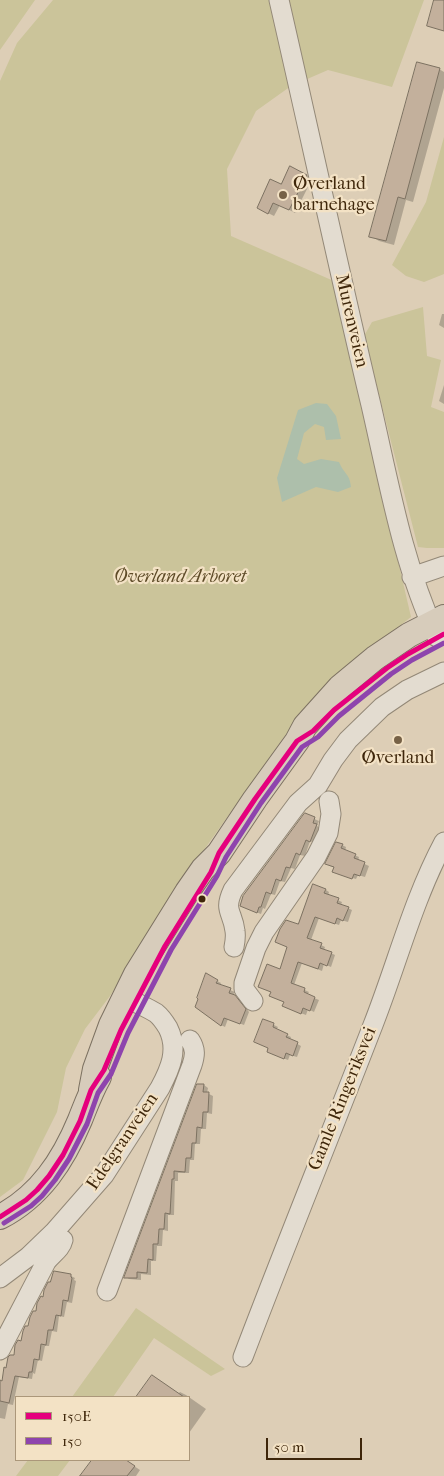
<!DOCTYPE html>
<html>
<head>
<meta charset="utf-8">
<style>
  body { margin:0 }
  #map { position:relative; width:444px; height:1476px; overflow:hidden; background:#ddceb6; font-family:"IM FELL French Canon",serif }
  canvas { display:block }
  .legend { position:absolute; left:15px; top:1396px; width:175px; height:65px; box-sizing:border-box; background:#f3e2c5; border:1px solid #ab977a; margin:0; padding:6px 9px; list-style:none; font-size:15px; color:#3e260a }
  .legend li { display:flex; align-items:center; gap:10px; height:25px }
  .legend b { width:25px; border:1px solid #ab977a }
  .scale { position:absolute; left:266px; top:1438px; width:96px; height:22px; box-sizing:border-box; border:2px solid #3e260a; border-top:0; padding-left:6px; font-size:15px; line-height:18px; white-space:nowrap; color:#3e260a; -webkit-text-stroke:4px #f3e2c5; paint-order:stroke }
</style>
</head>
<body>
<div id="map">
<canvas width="444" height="1476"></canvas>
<ul class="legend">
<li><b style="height:6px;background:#e5007d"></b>150E</li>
<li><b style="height:6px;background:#8e44ad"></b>150</li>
</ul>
<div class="scale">50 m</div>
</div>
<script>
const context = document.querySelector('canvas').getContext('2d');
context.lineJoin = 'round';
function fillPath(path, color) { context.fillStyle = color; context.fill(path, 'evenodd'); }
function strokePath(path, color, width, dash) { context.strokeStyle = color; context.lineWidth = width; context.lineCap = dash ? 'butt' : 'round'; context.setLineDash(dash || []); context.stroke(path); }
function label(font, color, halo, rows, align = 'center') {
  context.font = font + ' "IM FELL French Canon",serif'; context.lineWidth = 4.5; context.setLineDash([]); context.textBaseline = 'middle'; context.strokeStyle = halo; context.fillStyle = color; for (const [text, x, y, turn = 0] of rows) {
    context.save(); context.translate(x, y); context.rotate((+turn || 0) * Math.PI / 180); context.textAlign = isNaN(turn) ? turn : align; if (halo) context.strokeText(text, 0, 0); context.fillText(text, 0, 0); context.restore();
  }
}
const green = new Path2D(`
  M0 0H35L0 50Z
  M53 0H424L392 87 328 70 291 86 256 111 227 169 231 236 336 282 342 319 411 617 360 657 306 706 184 878 110 996 85 1029 66 1068 57 1112 23 1180 0 1197V81L17 43Z
  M444 137V274L424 282 406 276 392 265 426 202Z
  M423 307 427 356 441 360 431 407 444 412V548H427L418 547 364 336 372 322Z
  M136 1308 225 1369 211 1376 154 1338 113 1397H72Z
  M28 1460H70L58 1476H16Z`);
const water = new Path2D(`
  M316 403 327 404 336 416 341 439 326 440 324 427 315 424 304 433 297 459 304 464 321 459 339 462C344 474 350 474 351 487L338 492 316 487 282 502 277 478 298 410Z`);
const shadow = new Path2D(`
  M439 69 444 72V88L413 202 406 200 394 245 379 241 371 236Z
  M306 175 312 179 295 213 280 205 274 216 264 211 282 186Z
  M442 314H444V328L439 325Z
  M444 385V404L439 401Z
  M305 815 319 821 317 826 320 828 315 843 310 841 305 856 300 855 295 869 291 868 285 882 280 881 275 895 271 894 265 909 263 908 261 914 246 908Z
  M342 845 346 847 345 851 359 857 358 861 369 866 365 877 358 875 356 879 337 873 336 868 330 866Z
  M326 890 329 892 328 896 342 902 341 905 352 910 348 922 341 920 339 925 319 918 311 940 325 947 324 950 335 955 331 967 324 964 322 971 302 963 294 985 309 992 307 995 319 1000 314 1012 308 1009 306 1015 287 1008 285 1002 270 996 299 926Z
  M206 975 221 983 220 986 235 992 233 995 239 999 249 1012 244 1025 228 1019 225 1027 221 1025Z
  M264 1020 278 1027 276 1030 291 1037 290 1040 301 1046 297 1057 290 1055 288 1060 272 1054Z
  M204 1085 208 1088 207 1093 213 1096 212 1114 207 1113 206 1129H201L200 1144H195L194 1160H190L189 1173H178V1181H175L174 1215H168V1231L163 1230 162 1246H157L156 1261H151V1275L141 1274V1280L129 1279 126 1277Z
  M71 1276 75 1278 74 1280 76 1281 72 1303 67 1302 64 1317 59 1316 57 1332 52 1331 49 1346H45L42 1361 38 1360 35 1374 33 1373 32 1379 19 1377 13 1405 8 1404 5 1419 0 1418V1381L3 1382 44 1298Z
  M152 1376 178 1394 180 1392 186 1395 206 1409 189 1433V1397H137Z
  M93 1460H125L140 1470 136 1476H82Z`);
const building = new Path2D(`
  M434 0H444V31L427 26Z
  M417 62 440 68 405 199 398 197 386 241 369 237Z
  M290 166 307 175 289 210 273 203 268 214 257 208 270 179 281 184Z
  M305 813 315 817 313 823 317 824 310 842 306 840 300 855 296 853 290 868 286 867 281 881 276 879 271 894 266 892 261 907H259L257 913 240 906 243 896Z
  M336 842 343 844 341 848 356 854 354 858 365 862 360 876 354 874 352 879 332 872 334 867 325 864Z
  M313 884 326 889 324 893 339 898 337 903 349 907 343 921 337 918 335 924 315 917 307 938 322 943 320 948 332 952 327 966 320 963 318 969 298 962 291 983 305 988 304 992 315 997 310 1011 303 1008 301 1014 282 1006 284 1002 269 996 271 992 258 987 267 964 280 969 287 947 275 942 280 929 286 920 298 924Z
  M206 973 218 980 216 983 231 988 229 993 235 995 246 1009 240 1024 224 1018 221 1026 195 1007 198 999 197 998Z
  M263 1019 274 1023 273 1027 288 1034 286 1037 298 1042 293 1056 286 1053 284 1059 267 1052 268 1048 254 1042Z
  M197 1084H204L203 1092H209L208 1112H203L202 1128 197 1127 196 1143H192L191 1158H186L185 1172 174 1171V1179H172L170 1214 165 1213 164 1229H159L158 1244H153V1260L148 1259 147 1273 137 1272V1278H124Z
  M54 1271 71 1274V1277L72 1278 68 1301 63 1300 61 1316 56 1315 53 1330H48L46 1345 41 1344 39 1360 34 1359 32 1372H29L28 1378 15 1376 9 1403 0 1401V1380L2 1381 4 1367 6 1368 8 1357 10 1355H14L15 1345 18 1340 21 1341 23 1331 25 1326H28L30 1317 33 1311H36L37 1303 41 1296 43 1297 44 1290 48 1282H50Z
  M152 1375 184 1397H136Z
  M92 1460H126L135 1466 127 1476H80Z`);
const minor = new Path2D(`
  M279 0C310 135 339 271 371 405 389 483 403 565 437 637
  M412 577 444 566
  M234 947C235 942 236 937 235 931 233 912 223 911 233 890L298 803 318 785 333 760 348 740 382 707 407 690 444 672
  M253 1001 244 989V983L256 948 264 932 316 857 328 833 331 814 329 801
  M0 1278 28 1257 55 1231 104 1175 160 1088C170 1069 179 1050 168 1028 165 1023 161 1017 156 1013 146 1007 135 1002 124 997
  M107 1291 192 1065C195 1056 196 1049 190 1040
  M0 1350 46 1262C52 1254 61 1249 63 1240
  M243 1357C285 1246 330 1136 373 1025 397 964 413 900 444 842`);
const major = new Path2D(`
  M91 1090 95 1069 111 1025 136 974 187 892 203 869 219 853 255 799 297 741 305 726 340 687 375 658 409 635 444 617
  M0 1217C40 1196 63 1161 80 1120 86 1105 91 1091 99 1077`);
const bus1 = new Path2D(`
  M0 1217 26 1200 37 1190 49 1176 63 1155 80 1121 91 1090 104 1070 121 1030 165 946 211 872 219 853 255 799 297 741 313 731 334 710 387 668 408 654 444 634`);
const bus2 = new Path2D(`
  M4 1223 31 1206 42 1196 55 1180 69 1159 87 1124 98 1093 111 1074 128 1033 171 950 217 876 226 857 261 803 302 747 318 737 339 716 391 674 412 660 444 643`);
const markers = [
  [283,195,5,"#766146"],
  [398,740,5,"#766146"],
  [202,899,4.5,"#3e260a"]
];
const poiNames = [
  ["Øverland",293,185],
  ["barnehage",293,206],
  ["Øverland",398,759,"center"]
];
const streetNames = [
  ["Murenveien",351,321,77],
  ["Gamle Ringeriksvei",343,1099,-68],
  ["Edelgranveien",123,1142,-56]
];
const parkNames = [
  ["Øverland Arboret",180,578]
];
fillPath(green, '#cbc49a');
fillPath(water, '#adbfab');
fillPath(shadow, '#0003');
fillPath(building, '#c3b09c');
strokePath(building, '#7c7161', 1);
strokePath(minor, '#938877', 21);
strokePath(major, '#7c7161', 26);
strokePath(minor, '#e3dcd0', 19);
strokePath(major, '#d7ccbb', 24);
strokePath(bus1, '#e5007d', 5);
strokePath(bus2, '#8e44ad', 5);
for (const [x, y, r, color] of markers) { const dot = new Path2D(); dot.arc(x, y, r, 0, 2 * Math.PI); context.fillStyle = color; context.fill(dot); strokePath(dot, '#f3e2c5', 2); }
label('18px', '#3e260a', '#f3e2c5', poiNames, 'left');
label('18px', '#3e260a', '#f3e2c5', streetNames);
label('italic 18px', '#5e4b28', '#f3e2c5', parkNames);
</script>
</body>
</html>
